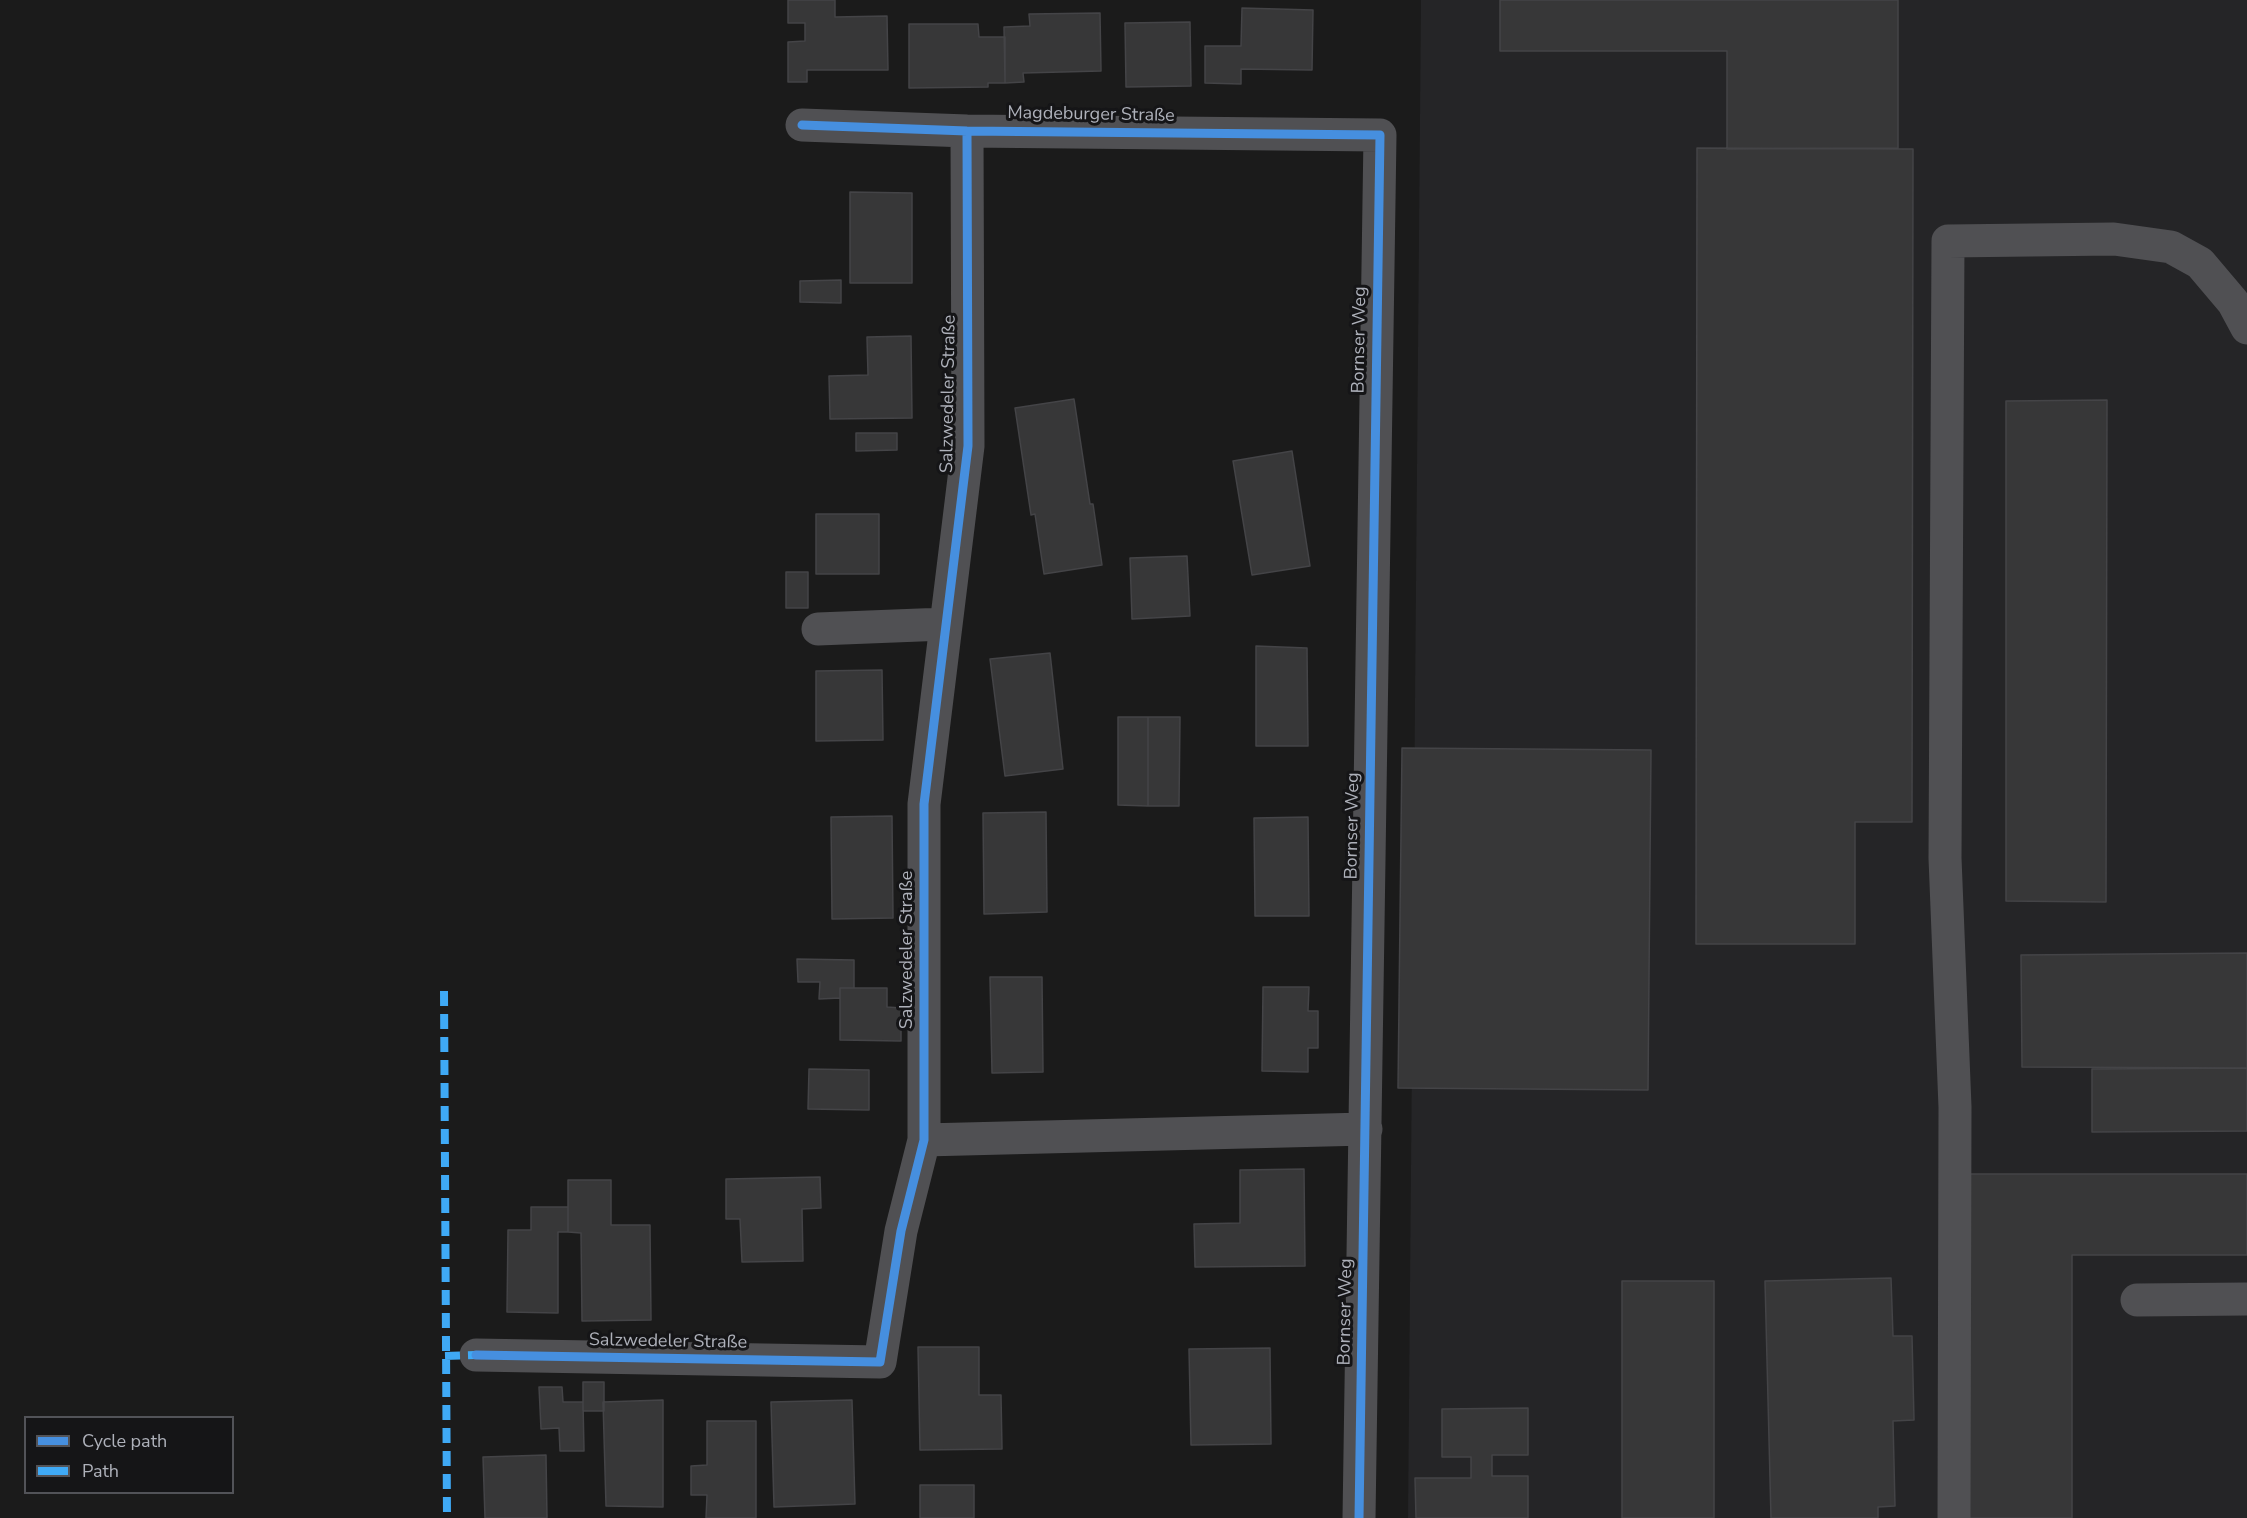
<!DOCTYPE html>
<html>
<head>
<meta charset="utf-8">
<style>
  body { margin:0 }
  #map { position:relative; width:2247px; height:1518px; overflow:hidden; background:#1b1b1b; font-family:"Nunito Sans",sans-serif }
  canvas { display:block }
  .legend { position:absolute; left:24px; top:1416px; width:210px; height:78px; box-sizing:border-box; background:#151517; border:2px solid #525358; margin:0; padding:8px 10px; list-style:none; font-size:18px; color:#aeb1ba }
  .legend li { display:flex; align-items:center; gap:12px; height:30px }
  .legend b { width:30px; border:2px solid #525358 }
</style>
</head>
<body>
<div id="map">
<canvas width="2247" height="1518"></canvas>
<ul class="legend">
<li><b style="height:8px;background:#468fdf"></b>Cycle path</li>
<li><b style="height:8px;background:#3fa9f5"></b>Path</li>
</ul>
</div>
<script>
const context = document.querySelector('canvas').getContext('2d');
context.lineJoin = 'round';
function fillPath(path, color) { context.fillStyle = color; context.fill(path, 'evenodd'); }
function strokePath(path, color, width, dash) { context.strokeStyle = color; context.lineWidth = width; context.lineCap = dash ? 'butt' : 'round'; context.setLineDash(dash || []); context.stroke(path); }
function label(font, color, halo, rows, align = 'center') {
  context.font = font + ' "Nunito Sans",sans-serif'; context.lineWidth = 6; context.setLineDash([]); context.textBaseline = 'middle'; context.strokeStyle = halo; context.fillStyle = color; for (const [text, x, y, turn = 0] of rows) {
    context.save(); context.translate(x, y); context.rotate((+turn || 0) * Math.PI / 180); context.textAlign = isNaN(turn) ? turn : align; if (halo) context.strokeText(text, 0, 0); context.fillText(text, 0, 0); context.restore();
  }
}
const built = new Path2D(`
  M1421 0H2247V1518H1408Z`);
const building = new Path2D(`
  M788 0H835V17L887 16 888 70H807V82H788V42L805 41V23H788Z
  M1500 0H1898V148L1727 149V51H1500Z
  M1242 8 1313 10 1312 70 1241 69V84L1205 83V46H1241Z
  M1100 13 1101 71 1023 73 1024 82 1005 83 1004 27 1030 26 1029 14Z
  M1190 22 1191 86 1126 87 1125 23Z
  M909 24H978L979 37H1005V83H988V87L909 88Z
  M1697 148 1913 149 1912 822H1855V944H1696Z
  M850 192 912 193V283H850Z
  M841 280V303L800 302V281Z
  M911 336 912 418 830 419 829 376 868 375 867 337Z
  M1074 399 1090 504H1093L1102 565 1044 574 1035 514 1031 515 1015 408Z
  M2107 400 2106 902 2006 901V401Z
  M856 433H897V450L856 451Z
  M1292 451 1310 566 1252 575 1233 461Z
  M816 514H879V574H816Z
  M1187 556 1190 616 1132 619 1130 558Z
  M786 572H808V608H786Z
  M1256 646 1307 648 1308 746H1256Z
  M1050 653 1063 769 1005 776 990 659Z
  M882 670 883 740 816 741V671Z
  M1118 717H1148V806L1118 805Z
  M1148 717H1180L1179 806H1148Z
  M1402 748 1651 750 1648 1090 1398 1088Z
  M1046 812 1047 912 984 914 983 813Z
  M892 816 893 918 832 919 831 817Z
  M1308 817 1309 916H1255L1254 818Z
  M2247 953V1068L2022 1067 2021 955Z
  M797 959 854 960V988H840V998L819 999 820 982H798Z
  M990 977H1042L1043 1072 992 1073Z
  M1263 987H1309L1308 1011H1318V1048H1308V1072L1262 1071Z
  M840 988H887V1007L901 1008V1041L840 1040Z
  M2247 1068V1131L2092 1132V1069Z
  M809 1069 869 1070V1110L808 1109Z
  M1304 1169 1305 1266 1195 1267 1194 1224 1240 1223V1170Z
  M1968 1174H2247V1255H2072V1518H1968Z
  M820 1177 821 1208 802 1209 803 1261 742 1262 740 1219H726V1179Z
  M568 1180H611V1225H650L651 1320 582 1321 581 1233 568 1232Z
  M531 1207H568V1232H558V1313L507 1312 508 1230H531Z
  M1891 1278 1893 1336H1912L1914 1420 1893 1421 1895 1506 1878 1507V1518H1771L1765 1281Z
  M1622 1281H1714V1518H1622Z
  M918 1347H979V1395H1001L1002 1449 920 1450Z
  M1270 1348 1271 1444 1191 1445 1189 1349Z
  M583 1382H604V1411H583Z
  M539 1387H562L563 1402H583L584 1451H560L559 1428 541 1429Z
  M663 1400V1507L606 1506 603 1402Z
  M852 1400 855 1504 774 1507 771 1402Z
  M1528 1408V1455H1492V1476H1528V1518H1416L1415 1478H1471V1457H1442V1409Z
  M707 1421H756V1518H706L707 1495H691V1466L707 1465Z
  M546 1455 547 1518H485L483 1457Z
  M920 1485H974V1518H920Z`);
const minor = new Path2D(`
  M802 125 967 131 1380 135 1359 1518
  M818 629 945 624
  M924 1140 1366 1129
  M2137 1300 2247 1299
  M476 1355 880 1362 901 1231 924 1140V804L968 446 967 131
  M1954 1518 1955 1107 1945 858 1948 241 2114 239 2171 247 2200 263 2233 302 2247 328`);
const quiet = new Path2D(`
  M444 991 447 1518
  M445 1356 476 1355`);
const cycleway = new Path2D(`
  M802 125 967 131 1380 135 1359 1518
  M476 1355 880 1362 901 1231 924 1140V804L968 446 967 131`);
const streetNames = [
  ["Magdeburger Straße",1091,115,1],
  ["Bornser Weg",1360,340,-89],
  ["Salzwedeler Straße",949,394,-89],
  ["Bornser Weg",1353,826,-89],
  ["Salzwedeler Straße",908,950,-90],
  ["Bornser Weg",1346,1312,-89],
  ["Salzwedeler Straße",668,1342,1]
];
fillPath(built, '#252527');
fillPath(building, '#373738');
strokePath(building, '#444447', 1.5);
strokePath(minor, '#505053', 33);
strokePath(quiet, '#3fa9f5', 8, [15, 8]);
strokePath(cycleway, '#468fdf', 9);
label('18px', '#aeb1ba', '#151517', streetNames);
</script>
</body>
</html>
